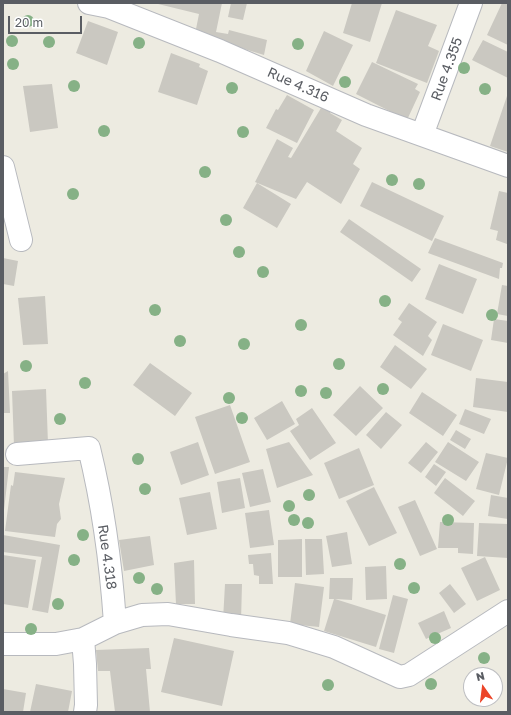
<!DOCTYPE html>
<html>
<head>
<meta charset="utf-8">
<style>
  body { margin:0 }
  #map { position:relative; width:511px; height:715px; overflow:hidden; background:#edebe1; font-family:"Golos Text",sans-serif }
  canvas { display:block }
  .frame { position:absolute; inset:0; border:4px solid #5a5d63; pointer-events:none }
  .north { position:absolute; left:463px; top:667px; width:40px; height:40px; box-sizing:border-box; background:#fff; border:1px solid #bdbec1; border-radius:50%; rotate:346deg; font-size:11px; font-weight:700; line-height:16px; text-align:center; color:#5a5d63 }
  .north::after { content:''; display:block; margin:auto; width:14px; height:18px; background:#ec4529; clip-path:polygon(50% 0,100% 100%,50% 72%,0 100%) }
  .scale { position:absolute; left:8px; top:16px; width:74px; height:18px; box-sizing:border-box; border:2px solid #5a5d63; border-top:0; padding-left:5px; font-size:12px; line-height:14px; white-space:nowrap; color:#5a5d63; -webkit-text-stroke:3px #fff; paint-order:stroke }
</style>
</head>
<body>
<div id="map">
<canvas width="511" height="715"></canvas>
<div class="frame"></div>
<div class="north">N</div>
<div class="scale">20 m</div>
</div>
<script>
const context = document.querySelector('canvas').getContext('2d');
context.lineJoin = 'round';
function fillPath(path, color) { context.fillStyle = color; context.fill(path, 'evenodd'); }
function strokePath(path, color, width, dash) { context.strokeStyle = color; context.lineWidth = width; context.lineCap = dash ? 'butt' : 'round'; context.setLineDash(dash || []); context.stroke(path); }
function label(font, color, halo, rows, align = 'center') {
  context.font = font + ' "Golos Text",sans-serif'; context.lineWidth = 3; context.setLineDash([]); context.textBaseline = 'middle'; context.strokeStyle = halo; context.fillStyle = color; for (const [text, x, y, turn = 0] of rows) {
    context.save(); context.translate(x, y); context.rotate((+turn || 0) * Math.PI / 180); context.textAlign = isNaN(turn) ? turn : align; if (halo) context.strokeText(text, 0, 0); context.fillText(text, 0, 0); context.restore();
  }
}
const building = new Path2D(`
  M154 3H222L216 32 228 34 229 30 267 40 264 55 195 34 199 14Z
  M231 3H247L243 20 228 17Z
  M352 3H382L370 42 343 33Z
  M502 3H508V45L487 35Z
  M396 10 437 25 428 46 439 51 427 83 376 63Z
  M88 21 118 32 107 65 76 53Z
  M324 31 353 45 333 86 306 71Z
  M483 40 508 52V78L472 60Z
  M171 53 200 64 199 67 208 71 197 105 158 92Z
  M372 62 418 84 415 89 420 92 407 120 356 94Z
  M52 84 58 128 30 132 23 86Z
  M508 93V152L490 146Z
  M287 95 314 110 297 143 266 128 276 109 278 110Z
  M324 103 332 108 330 113 342 120 336 131 362 148 353 164 360 169 341 204 307 182 296 199 255 182 277 139 293 148 288 157 291 158Z
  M372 182 444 216 432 241 360 206Z
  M257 183 291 204 277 228 243 208Z
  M499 191 508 193V240L507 244 496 240 498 231 490 229Z
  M349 219 421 269 412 282 340 232Z
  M435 238 503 263 502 268H500L499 279 428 253Z
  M3 258 18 261 14 286 3 284Z
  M439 264 477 279 463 314 425 299Z
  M502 285 508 286V316L497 314Z
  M45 296 48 344 23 345 18 298Z
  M409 303 437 322 428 336 432 340 423 356 393 335 402 322 398 319Z
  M494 319 508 321V343L491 340Z
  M443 324 483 340 471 371 431 355Z
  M395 345 427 369 411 389 380 367Z
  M150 363 192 393 175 416 133 385Z
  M8 371 10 413H3V374Z
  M476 378 508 382V412L473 407Z
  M360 386 383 408 356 436 333 415Z
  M46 389 48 444 14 446 12 391Z
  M422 392 457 415 443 436 409 413Z
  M282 401 295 424 267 440 254 418Z
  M230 405 250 462 215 474 195 417Z
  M312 408 336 443 310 460 290 431 299 425 296 419Z
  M465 409 491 419 484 434 459 424Z
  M386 412 402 425 381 449 366 435Z
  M456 430 471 439 465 449 450 440Z
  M198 442 209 475 181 485 170 452Z
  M289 442 313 475 277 488 266 449Z
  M426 442 438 452 421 473 408 463Z
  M448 442 479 462 466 481 435 462Z
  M359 448 374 485 339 499 324 463Z
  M486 453 508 458 499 495 476 489Z
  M434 464 446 472 436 486 425 477Z
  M3 467H9L4 510H3Z
  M263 469 271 502 250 507 242 473Z
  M15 472 65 478 59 504 61 519 57 524 55 537 5 531 11 485 13 486Z
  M240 478 245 508 222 513 217 482Z
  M445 478 475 501 463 516 434 493Z
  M374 487 397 533 369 546 346 501Z
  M210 492 217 529 187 535 179 498Z
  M491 495 508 498V519L488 516Z
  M415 500 437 549 420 556 398 507Z
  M269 510 274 545 250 548 245 513Z
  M440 522 474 523 473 554 458 553V548H438Z
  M479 523 508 524V558L477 556Z
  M347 532 352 564 332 567 326 536Z
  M3 535 60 545 48 613 32 610 42 557 3 552Z
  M150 536 154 565 124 571 119 540Z
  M302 539V577H278V540Z
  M305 539H322L324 574 306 575Z
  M271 553 273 584H259V576L254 575 253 564H249L248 555Z
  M3 555 36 560 28 608 3 604Z
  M485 557 500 590 477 601 461 568Z
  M194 560 195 604H176L174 563Z
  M386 566 387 599 366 600 365 567Z
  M330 578H353L352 600 335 599 386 615 376 647 324 631 334 599H329Z
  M295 583 324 587 319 627 290 624Z
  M225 584H242L241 621 223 620Z
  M450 584 466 604 454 613 439 593Z
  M393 595 408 599 394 653 379 649Z
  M444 611 451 628 426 639 418 623Z
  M174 638 234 651 222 706 161 692Z
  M149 648 151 669H146L150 712H115L110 671H98L96 650Z
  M36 684 72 691 68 712H30Z
  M3 689 26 693 23 712H3Z`);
const street = new Path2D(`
  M89 3 109 7 220 51 366 115 508 166
  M422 135 471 3
  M3 167 21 240
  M115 623 142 615 168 614 231 625 288 633 334 647 400 677 409 675 508 611
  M83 639 85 664 86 705 85 712
  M3 644H56L83 639 115 623C111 564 103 505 89 448L17 454`);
const trees = [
  [28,21],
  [12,41],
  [49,42],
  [139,43],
  [298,44],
  [13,64],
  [464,68],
  [345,82],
  [74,86],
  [232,88],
  [485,89],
  [104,131],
  [243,132],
  [205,172],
  [392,180],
  [419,184],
  [73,194],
  [226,220],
  [239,252],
  [263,272],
  [385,301],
  [155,310],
  [492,315],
  [301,325],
  [180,341],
  [244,344],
  [339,364],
  [26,366],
  [85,383],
  [383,389],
  [301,391],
  [326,393],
  [229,398],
  [242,418],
  [60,419],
  [138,459],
  [145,489],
  [309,495],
  [289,506],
  [294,520],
  [448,520],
  [308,523],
  [83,535],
  [74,560],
  [400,564],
  [139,578],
  [414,588],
  [157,589],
  [58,604],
  [31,629],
  [435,638],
  [484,658],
  [431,684],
  [328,685]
];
const streetNames = [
  ["Rue 4.355",447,69,-70],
  ["Rue 4.316",298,85,24],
  ["Rue 4.318",107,557,82]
];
fillPath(building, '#cac8c1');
strokePath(street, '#b7b9be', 24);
strokePath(street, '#fff', 22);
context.fillStyle = '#86b186';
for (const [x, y] of trees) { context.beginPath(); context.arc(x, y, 6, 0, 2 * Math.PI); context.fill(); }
label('14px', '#5a5d63', '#fff', streetNames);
</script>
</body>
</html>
